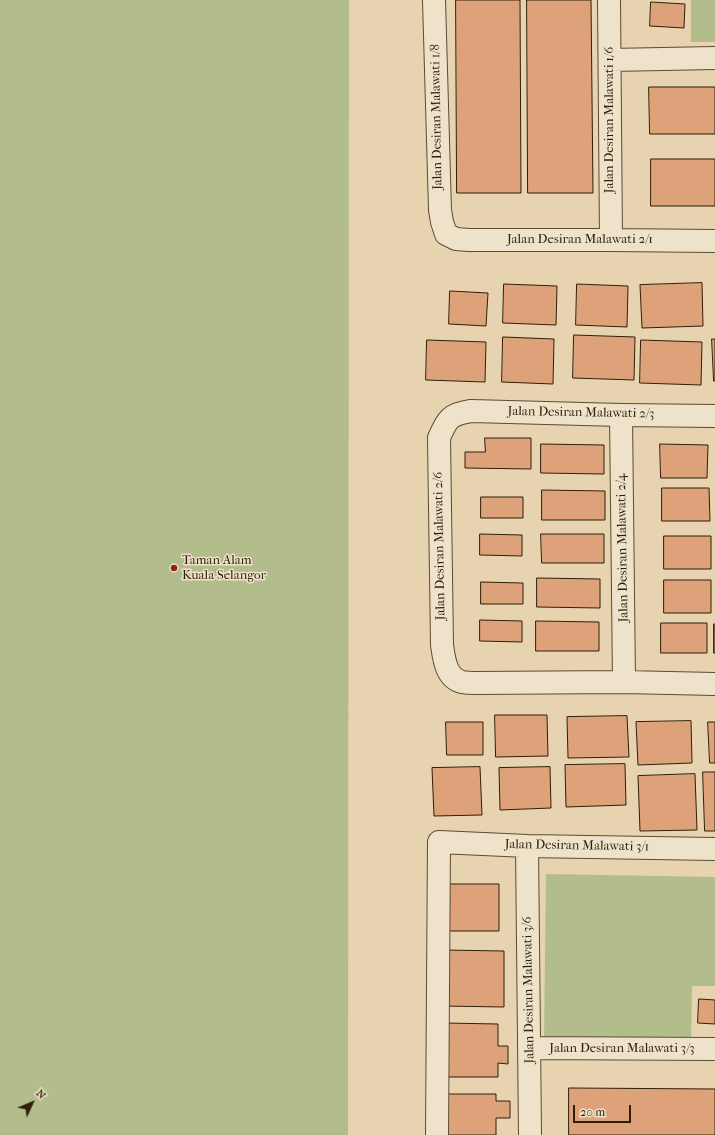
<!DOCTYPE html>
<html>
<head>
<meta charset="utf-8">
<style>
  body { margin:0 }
  #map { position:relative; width:715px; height:1135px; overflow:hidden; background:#e7d3af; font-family:"IM FELL French Canon",serif }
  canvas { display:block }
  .north { position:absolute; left:12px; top:1083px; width:40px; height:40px; -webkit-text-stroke:3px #efe2cb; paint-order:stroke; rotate:46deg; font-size:11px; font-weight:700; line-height:16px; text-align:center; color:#2f1e08 }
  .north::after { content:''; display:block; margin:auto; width:14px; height:18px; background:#2f1e08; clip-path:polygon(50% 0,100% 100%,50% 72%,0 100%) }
  .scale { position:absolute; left:573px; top:1105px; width:58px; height:18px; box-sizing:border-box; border:2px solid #2f1e08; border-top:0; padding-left:5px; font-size:12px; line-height:14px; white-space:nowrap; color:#2f1e08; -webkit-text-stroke:3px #efe2cb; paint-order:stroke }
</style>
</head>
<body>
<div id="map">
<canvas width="715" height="1135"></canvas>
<div class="north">N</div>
<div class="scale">20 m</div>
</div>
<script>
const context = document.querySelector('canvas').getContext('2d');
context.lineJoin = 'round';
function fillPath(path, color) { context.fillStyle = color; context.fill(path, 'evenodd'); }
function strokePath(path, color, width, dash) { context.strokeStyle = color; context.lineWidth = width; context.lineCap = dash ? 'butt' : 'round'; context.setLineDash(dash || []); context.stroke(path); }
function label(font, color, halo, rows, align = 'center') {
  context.font = font + ' "IM FELL French Canon",serif'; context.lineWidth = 3; context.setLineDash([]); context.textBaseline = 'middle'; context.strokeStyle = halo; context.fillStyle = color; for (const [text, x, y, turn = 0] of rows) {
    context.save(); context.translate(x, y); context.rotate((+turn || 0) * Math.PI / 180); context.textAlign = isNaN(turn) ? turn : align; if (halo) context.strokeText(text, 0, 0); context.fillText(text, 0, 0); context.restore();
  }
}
const green = new Path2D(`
  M0 0H349L348 1135H0Z
  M691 0H715V42H691Z
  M546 874 715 877V986H692L691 1041 544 1039Z`);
const building = new Path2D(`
  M456 0H520L521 193H457Z
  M527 0H591L593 193H528Z
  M651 2 685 4 684 28 650 26Z
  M649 87H715V134H650Z
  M651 159H715V206H651Z
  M702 283 703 326 642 328 640 285Z
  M504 284 557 286 556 325 503 323Z
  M577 284 628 286 627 327 576 325Z
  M450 291 488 293 486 326 449 324Z
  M574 335 635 337 634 380 573 378Z
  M503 337 554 339 553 384 502 382Z
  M712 339H715V381H714Z
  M427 340 486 342 485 382 426 380Z
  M641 340 702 342 701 385 640 383Z
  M485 438H531V469L465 468V452H485Z
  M541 444 604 445V474L541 473Z
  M660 444 708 445 707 478H661Z
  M662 488H709L710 521H662Z
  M542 490 605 491V520H542Z
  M481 497H523V518H481Z
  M480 534 522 535V556L480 555Z
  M541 534H604V563H542Z
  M664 536H711V569H664Z
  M537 578 600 579V608L537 607Z
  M664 580H711V613H664Z
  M481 582 523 583V604H481Z
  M480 620 522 621V642L480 641Z
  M536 621 599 622V651H536Z
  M661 623H707V653H661Z
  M714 624H715V653H714Z
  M495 715H547L548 756 496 757Z
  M627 716 629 757 568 758 567 717Z
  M691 721 692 763 638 765 636 722Z
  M446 722H483V755H447Z
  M708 722H715V763H710Z
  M625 764 626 805 566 807 565 765Z
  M480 767 482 815 434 816 432 768Z
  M550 767 551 808 500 810 499 768Z
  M703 772H715V831H705Z
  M695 774 697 830 640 831 638 776Z
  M446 884H499V931H446Z
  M442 950 504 951V1007L442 1006Z
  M699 999 715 1000V1024L698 1023Z
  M444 1023 498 1024V1046H508V1064L498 1063V1077H443Z
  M569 1088 715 1089V1135H569Z
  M446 1094H496V1101H510V1118H496V1135H446Z`);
const minor = new Path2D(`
  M434 0 440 210 442 222 446 234 456 239 469 240H611L715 241
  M609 0 611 240
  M610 60 715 58
  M621 415 624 682
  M715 416 621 415 471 411C450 414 447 419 439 438L442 645C444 659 446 678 462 682 467 683 471 683 475 683L624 682 715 684
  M527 846 530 1135
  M529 1048 715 1049
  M437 1135 439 842 527 846 715 849`);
const markers = [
  [174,568,4,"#8f2418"]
];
const streetNames = [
  ["Jalan Desiran Malawati 1/8",437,117,-91],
  ["Jalan Desiran Malawati 1/6",610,120,-90],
  ["Jalan Desiran Malawati 2/1",580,240],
  ["Jalan Desiran Malawati 2/3",581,413,1],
  ["Jalan Desiran Malawati 2/6",440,546,-91],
  ["Jalan Desiran Malawati 2/4",623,548,-91],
  ["Jalan Desiran Malawati 3/1",577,846,1],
  ["Jalan Desiran Malawati 3/6",529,990,-91],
  ["Jalan Desiran Malawati 3/3",622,1049]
];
const poiNames = [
  ["Taman Alam",182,561],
  ["Kuala Selangor",182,576]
];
fillPath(green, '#b3bd8c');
fillPath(building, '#dea27b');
strokePath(building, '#2f1e08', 1);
strokePath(minor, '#5d4b32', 24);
strokePath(minor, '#efe2cb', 22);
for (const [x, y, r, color] of markers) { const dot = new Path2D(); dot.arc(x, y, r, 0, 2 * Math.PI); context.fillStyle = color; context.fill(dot); strokePath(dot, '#efe2cb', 1.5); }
label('13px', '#2f1e08', '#efe2cb', streetNames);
label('13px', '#2f1e08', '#efe2cb', poiNames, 'left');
</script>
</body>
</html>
